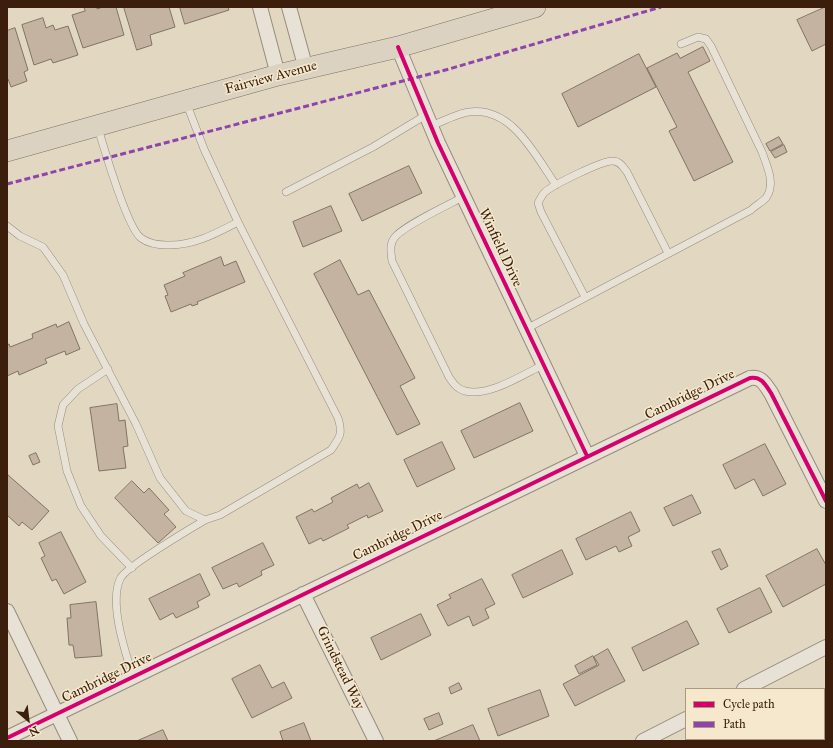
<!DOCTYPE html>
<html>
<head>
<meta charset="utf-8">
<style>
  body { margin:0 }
  #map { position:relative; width:833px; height:748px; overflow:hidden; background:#e2d7c0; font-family:"IM FELL Great Primer",serif }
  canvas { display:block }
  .frame { position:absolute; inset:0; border:8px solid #3b1f0c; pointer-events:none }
  .legend { position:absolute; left:685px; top:688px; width:140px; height:52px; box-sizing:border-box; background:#f5e8cd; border:1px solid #ab9880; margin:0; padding:5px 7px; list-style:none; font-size:12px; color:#3b1f0c }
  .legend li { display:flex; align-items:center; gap:8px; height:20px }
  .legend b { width:20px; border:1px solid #ab9880 }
  .north { position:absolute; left:8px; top:700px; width:40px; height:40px; -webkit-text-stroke:3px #f5e8cd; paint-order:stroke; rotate:152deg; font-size:11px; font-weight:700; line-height:16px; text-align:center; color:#3b1f0c }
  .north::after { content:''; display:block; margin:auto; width:14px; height:18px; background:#3b1f0c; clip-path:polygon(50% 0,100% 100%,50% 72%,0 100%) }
</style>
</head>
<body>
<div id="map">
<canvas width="833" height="748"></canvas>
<div class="frame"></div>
<ul class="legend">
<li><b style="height:5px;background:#d6006c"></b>Cycle path</li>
<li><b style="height:5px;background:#8e44ad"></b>Path</li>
</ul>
<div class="north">N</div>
</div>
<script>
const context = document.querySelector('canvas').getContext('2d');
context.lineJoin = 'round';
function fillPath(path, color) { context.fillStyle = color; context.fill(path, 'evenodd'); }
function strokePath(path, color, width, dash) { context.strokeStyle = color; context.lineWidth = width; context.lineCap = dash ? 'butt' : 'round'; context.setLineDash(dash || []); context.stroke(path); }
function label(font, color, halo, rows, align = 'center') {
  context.font = font + ' "IM FELL Great Primer",serif'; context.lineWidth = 3; context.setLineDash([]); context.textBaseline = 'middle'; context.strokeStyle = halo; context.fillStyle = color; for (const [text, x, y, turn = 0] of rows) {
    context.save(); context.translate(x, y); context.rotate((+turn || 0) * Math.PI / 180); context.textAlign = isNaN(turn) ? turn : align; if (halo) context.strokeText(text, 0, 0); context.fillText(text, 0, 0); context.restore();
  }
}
const building = new Path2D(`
  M84 7H97V9L103 7H116L124 35 83 48 72 15 85 11Z
  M124 7H169L175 27 150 35 152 45 137 50Z
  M180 7H228L229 10 185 24Z
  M826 7V44L812 51 797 20Z
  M43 18 46 28 53 25 55 30 68 26 78 55 53 63 51 59 34 65 22 25Z
  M15 28 28 70 24 72 27 81 11 87 8 79H7V31Z
  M703 47 710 61 688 72 733 162 694 181 669 131 677 127 647 68 677 53 680 58Z
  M639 54 656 87 578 127 562 94Z
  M779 137 783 144 770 151 766 144Z
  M784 145 787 152 775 158 771 152Z
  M409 166 422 193 362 221 349 194Z
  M331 206 342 231 303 247 293 222Z
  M221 257 224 266 236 261 245 282 197 302 198 304 192 306 191 304 171 312 165 296 168 295 164 285 185 276 183 273Z
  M340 260 358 295 369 290 415 378 400 386 420 424 397 435 314 274Z
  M69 322 80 349 66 355 65 351 45 359 47 363 19 375 18 371 7 376V345L9 344 10 347 33 338 32 334 56 324 57 327Z
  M520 403 533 431 474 458 461 431Z
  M117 404 119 421 125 420 128 446 123 447 126 468 99 471 90 408Z
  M442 442 455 469 417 487 404 460Z
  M765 444 786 484 763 496 754 479 735 489 723 465Z
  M36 453 40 462 33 465 29 456Z
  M8 475 49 511 32 530 22 522 19 526 7 515V476Z
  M132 481 144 493 149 488 169 510 164 514 176 527 158 543 115 498Z
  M369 483 383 511 368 518 367 515 347 525 349 528 323 541 321 538 309 544 296 517 312 509 314 512 333 502 331 498 357 484 359 488Z
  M692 495 701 513 673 526 664 508Z
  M631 512 640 531 628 537 632 546 619 552 616 546 586 560 576 539Z
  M61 532 86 582 64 594 56 579 52 581 41 558 45 556 39 543Z
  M263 543 274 565 261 571 262 575 239 587 237 583 223 589 212 568Z
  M720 549 728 566 721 570 712 552Z
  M817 549 826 565V584L783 607 766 576Z
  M562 550 573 574 523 598 512 575Z
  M200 574 210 595 197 602 199 607 176 618 173 613 160 620 149 599Z
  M482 579 495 604 485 609 489 618 473 626 469 616 448 626 437 605 451 598 449 595Z
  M760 588 772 612 729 633 717 609Z
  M96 602 102 656 75 658 73 645H69L67 618H71L70 605Z
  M421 614 431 635 381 660 371 638Z
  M687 621 699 644 643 671 632 648Z
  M608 649 625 681 575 706 563 684 599 665 594 657Z
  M593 656 597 665 579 674 575 666Z
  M260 665 272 688 284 682 292 698 252 718 232 679Z
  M459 683 462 689 451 694 449 688Z
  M540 690 549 716 498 736 488 709Z
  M439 713 443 724 429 730 424 719Z
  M304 723 311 741H283L280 732Z
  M473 725 480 741H434Z
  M163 730 168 741H137Z
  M775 739H820L821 741H776Z`);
const service = new Path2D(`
  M431 126C441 122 459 113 469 112 512 106 535 155 556 185
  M98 128C104 148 127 228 141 238 149 244 157 245 167 245 193 246 215 234 238 222L204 149 186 102
  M286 192 373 147 426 115
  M463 197C448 205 405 225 395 237 389 244 391 252 392 261L449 377C453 383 457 389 465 391 489 397 522 375 543 365
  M7 226 20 236 43 247 63 275 84 324 136 424 160 478 186 511 205 520 220 515 331 450C340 437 343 434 338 418L238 222
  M585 297 541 212 538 203C540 199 542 195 545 192 553 185 603 160 613 161 620 161 623 167 627 172L668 253
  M526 329 751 210C755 206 762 202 766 198 776 184 767 166 762 152L711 46 706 39 698 37 681 44
  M108 369 78 389 63 405 58 426 67 471 81 506 101 536 132 568
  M133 677C125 651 109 604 120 579 125 567 190 529 205 520`);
const minor = new Path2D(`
  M260 7 278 75
  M289 7 306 69
  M398 47 438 143 587 456
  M303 594 376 741
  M7 611 70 741
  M744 689 826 647
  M7 738 750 378C761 376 765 384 771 393L826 501
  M643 741 686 719`);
const primary = new Path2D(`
  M7 151 278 75 398 47 535 7`);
const quiet = new Path2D(`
  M7 184 449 69 661 7`);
const cycleway = new Path2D(`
  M398 47 438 143 587 456
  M7 738 750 378C761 376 765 384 771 393L826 501`);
const streetNames = [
  ["Fairview Avenue",271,78,-15],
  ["Winfield Drive",500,248,65],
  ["Cambridge Drive",690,395,-26],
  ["Cambridge Drive",398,536,-26],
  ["Grindstead Way",340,668,64],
  ["Cambridge Drive",107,678,-26]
];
fillPath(building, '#c5b3a2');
strokePath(building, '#7e7365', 1);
strokePath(service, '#968c7d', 8);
strokePath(minor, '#968c7d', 16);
strokePath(primary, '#7e7365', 22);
strokePath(service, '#e7e1d6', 7);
strokePath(minor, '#e7e1d6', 14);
strokePath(primary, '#dbd2c1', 21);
strokePath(quiet, '#8e44ad', 3, [6, 3]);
strokePath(cycleway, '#d6006c', 4);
label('14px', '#3b1f0c', '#f5e8cd', streetNames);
</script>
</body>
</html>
